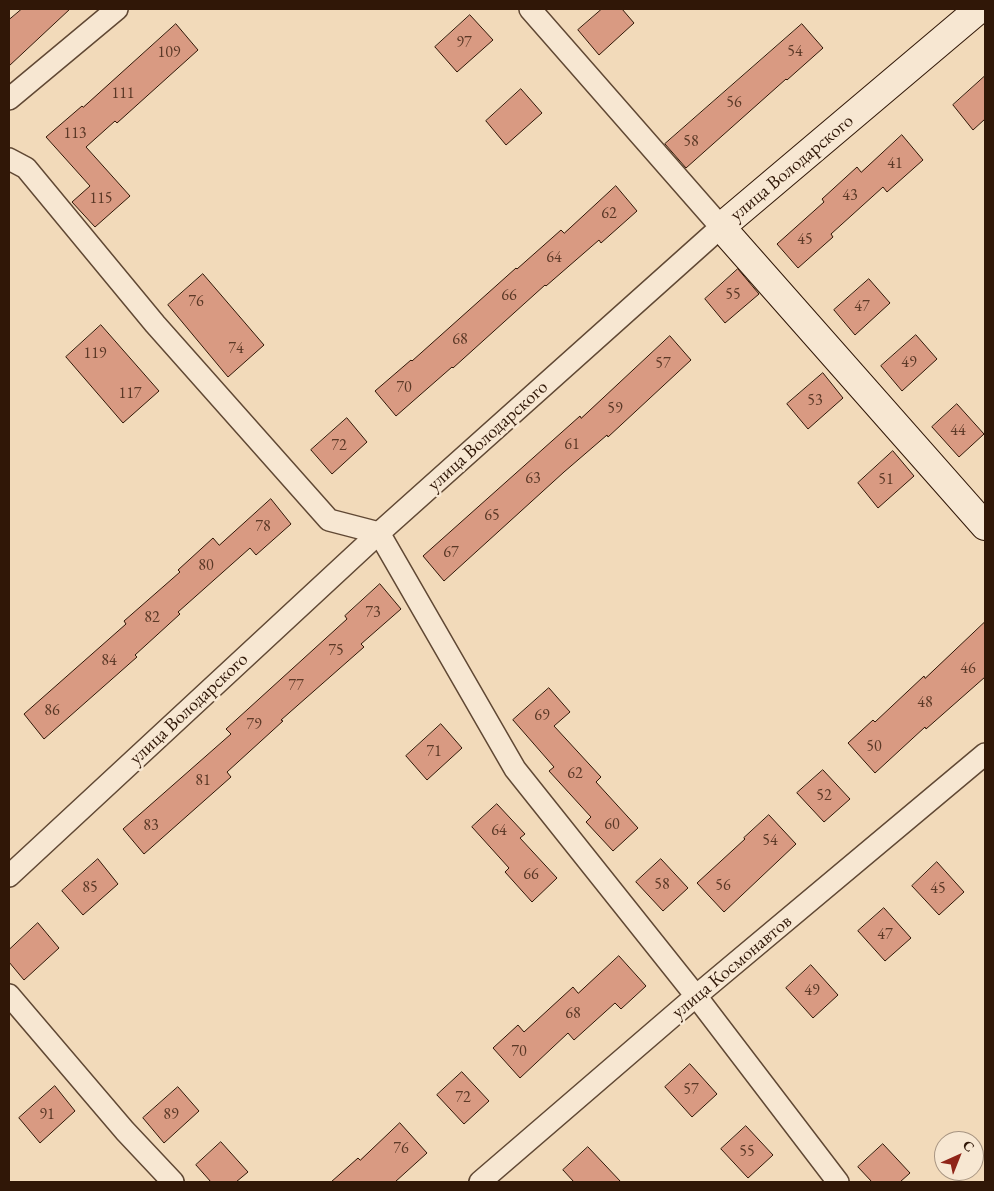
<!DOCTYPE html>
<html>
<head>
<meta charset="utf-8">
<style>
  body { margin:0 }
  #map { position:relative; width:994px; height:1191px; overflow:hidden; background:#f2daba; font-family:"EB Garamond",serif }
  canvas { display:block }
  .frame { position:absolute; inset:0; border:10px solid #301707; pointer-events:none }
  .north { position:absolute; left:934px; top:1131px; width:50px; height:50px; box-sizing:border-box; background:#f7e7d2; border:1px solid #a79481; border-radius:50%; rotate:44deg; font-size:14px; font-weight:700; line-height:20px; text-align:center; color:#301707 }
  .north::after { content:''; display:block; margin:auto; width:18px; height:22px; background:#8f2418; clip-path:polygon(50% 0,100% 100%,50% 72%,0 100%) }
</style>
</head>
<body>
<div id="map">
<canvas width="994" height="1191"></canvas>
<div class="frame"></div>
<div class="north">С</div>
</div>
<script>
const context = document.querySelector('canvas').getContext('2d');
context.lineJoin = 'round';
function fillPath(path, color) { context.fillStyle = color; context.fill(path, 'evenodd'); }
function strokePath(path, color, width, dash) { context.strokeStyle = color; context.lineWidth = width; context.lineCap = dash ? 'butt' : 'round'; context.setLineDash(dash || []); context.stroke(path); }
function label(font, color, halo, rows, align = 'center') {
  context.font = font + ' "EB Garamond",serif'; context.lineWidth = 5; context.setLineDash([]); context.textBaseline = 'middle'; context.strokeStyle = halo; context.fillStyle = color; for (const [text, x, y, turn = 0] of rows) {
    context.save(); context.translate(x, y); context.rotate((+turn || 0) * Math.PI / 180); context.textAlign = isNaN(turn) ? turn : align; if (halo) context.strokeText(text, 0, 0); context.fillText(text, 0, 0); context.restore();
  }
}
const building = new Path2D(`
  M22 9H70L9 66V20Z
  M602 9H622L634 23 599 55 578 30Z
  M470 15 493 40 457 72 435 47Z
  M176 24 198 50 117 123 115 121 86 147 130 196 95 227 72 202 90 186 46 137 82 106 83 107Z
  M802 24 823 48 787 80 786 79 686 168 665 144Z
  M985 76V119L973 130 953 105Z
  M521 89 542 113 506 145 486 121Z
  M902 135 923 160 887 192 883 187 831 234 833 237 798 268 777 244 824 202 822 199 857 167 861 172Z
  M616 186 637 211 601 243 599 240 546 286 545 285 453 368 452 367 396 416 375 391 411 360 412 361 516 268 517 269 561 230 564 233Z
  M738 269 759 294 725 323 705 299Z
  M203 274 264 345 228 377 168 305Z
  M869 279 890 303 855 335 834 310Z
  M101 325 159 391 123 423 66 357Z
  M916 335 937 359 902 391 881 366Z
  M670 336 691 360 608 437 607 435 564 472 444 581 423 556 580 416 581 418Z
  M823 373 843 398 808 429 787 404Z
  M957 404 984 434 959 457 932 427Z
  M347 418 367 442 332 474 311 450Z
  M893 451 914 476 878 508 858 483Z
  M271 499 291 524 256 555 250 548 178 612 180 614 135 655 137 657 44 739 24 714 126 624 124 621 180 572 178 570 213 538 219 545Z
  M380 584 401 609 361 644 364 647 281 720 283 721 227 772 231 777 144 854 123 829 231 734 226 729 347 619 345 616Z
  M985 622V677L926 729 925 727 875 773 848 743 873 720 875 722 924 676 925 678Z
  M549 688 570 712 554 726 601 777 596 782 638 828 613 851 586 822 591 817 549 771 554 767 513 720Z
  M441 724 462 748 427 780 406 756Z
  M823 770 850 799 824 822 797 793Z
  M497 804 525 834 520 838 557 878 532 902 505 872 509 868 472 827Z
  M769 815 796 844 724 912 697 883 745 839 744 838Z
  M98 859 118 884 83 915 62 891Z
  M661 859 688 888 663 911 636 882Z
  M937 862 964 892 939 915 912 886Z
  M884 908 911 938 885 961 858 931Z
  M38 923 59 948 24 980 9 962V950Z
  M619 956 646 986 621 1009 615 1003 574 1040 568 1033 520 1078 493 1048 518 1025 524 1032 573 987 578 993Z
  M811 965 838 995 813 1018 786 988Z
  M690 1064 717 1094 692 1117 665 1087Z
  M462 1072 489 1101 464 1124 437 1095Z
  M55 1086 75 1111 40 1143 19 1118Z
  M178 1087 199 1111 164 1143 143 1118Z
  M400 1123 427 1153 395 1182H331L358 1158 360 1160Z
  M746 1126 773 1155 748 1178 721 1149Z
  M221 1142 248 1172 236 1182H211L196 1165Z
  M883 1144 910 1173 900 1182H872L858 1167Z
  M588 1147 621 1182H574L563 1170Z`);
const street = new Path2D(`
  M9 99 117 9
  M9 159 26 168 155 324 329 520 379 533 515 769 696 996 838 1182
  M9 876 379 533 721 227 530 9
  M9 995 125 1131 173 1182
  M480 1182 696 996 985 754`);
const secondary = new Path2D(`
  M979 9 721 227 985 526`);
const numberNames = [
  ["97",464,43],
  ["54",795,52],
  ["109",169,53],
  ["111",123,94],
  ["56",734,103],
  ["113",75,134],
  ["58",691,142],
  ["41",895,164],
  ["43",850,196],
  ["115",101,199],
  ["62",609,214],
  ["45",805,240],
  ["64",554,258],
  ["55",733,295],
  ["66",509,296],
  ["76",196,302],
  ["47",862,307],
  ["68",460,340],
  ["74",236,349],
  ["119",95,354],
  ["49",909,363],
  ["57",663,364],
  ["70",404,388],
  ["117",130,394],
  ["53",815,401],
  ["59",615,409],
  ["44",958,431],
  ["61",572,445],
  ["72",339,446],
  ["63",533,479],
  ["51",886,480],
  ["65",492,516],
  ["78",263,527],
  ["67",451,553],
  ["80",206,566],
  ["73",373,613],
  ["82",152,618],
  ["75",336,651],
  ["84",109,661],
  ["46",968,669],
  ["77",296,686],
  ["48",925,703],
  ["86",52,711],
  ["69",542,716],
  ["79",254,725],
  ["50",874,747],
  ["71",434,752],
  ["62",575,774],
  ["81",203,781],
  ["52",824,796],
  ["60",612,825],
  ["83",151,826],
  ["64",499,831],
  ["54",770,841],
  ["66",531,875],
  ["58",662,885],
  ["56",723,886],
  ["85",90,888],
  ["45",938,889],
  ["47",885,935],
  ["49",812,991],
  ["68",573,1014],
  ["70",519,1052],
  ["57",691,1090],
  ["72",463,1098],
  ["91",47,1115],
  ["89",171,1115],
  ["76",401,1149],
  ["55",747,1152]
];
const streetNames = [
  ["улица Володарского",792,168,-40],
  ["улица Володарского",488,436,-42],
  ["улица Володарского",189,709,-43],
  ["улица Космонавтов",732,967,-40]
];
fillPath(building, '#d99a82');
strokePath(building, '#301707', 1);
strokePath(street, '#604834', 24);
strokePath(secondary, '#301707', 30);
strokePath(street, '#f7e7d2', 21);
strokePath(secondary, '#f7e7d2', 28);
label('16px', '#5a3826', null, numberNames);
label('19px', '#301707', '#f7e7d2', streetNames);
</script>
</body>
</html>
